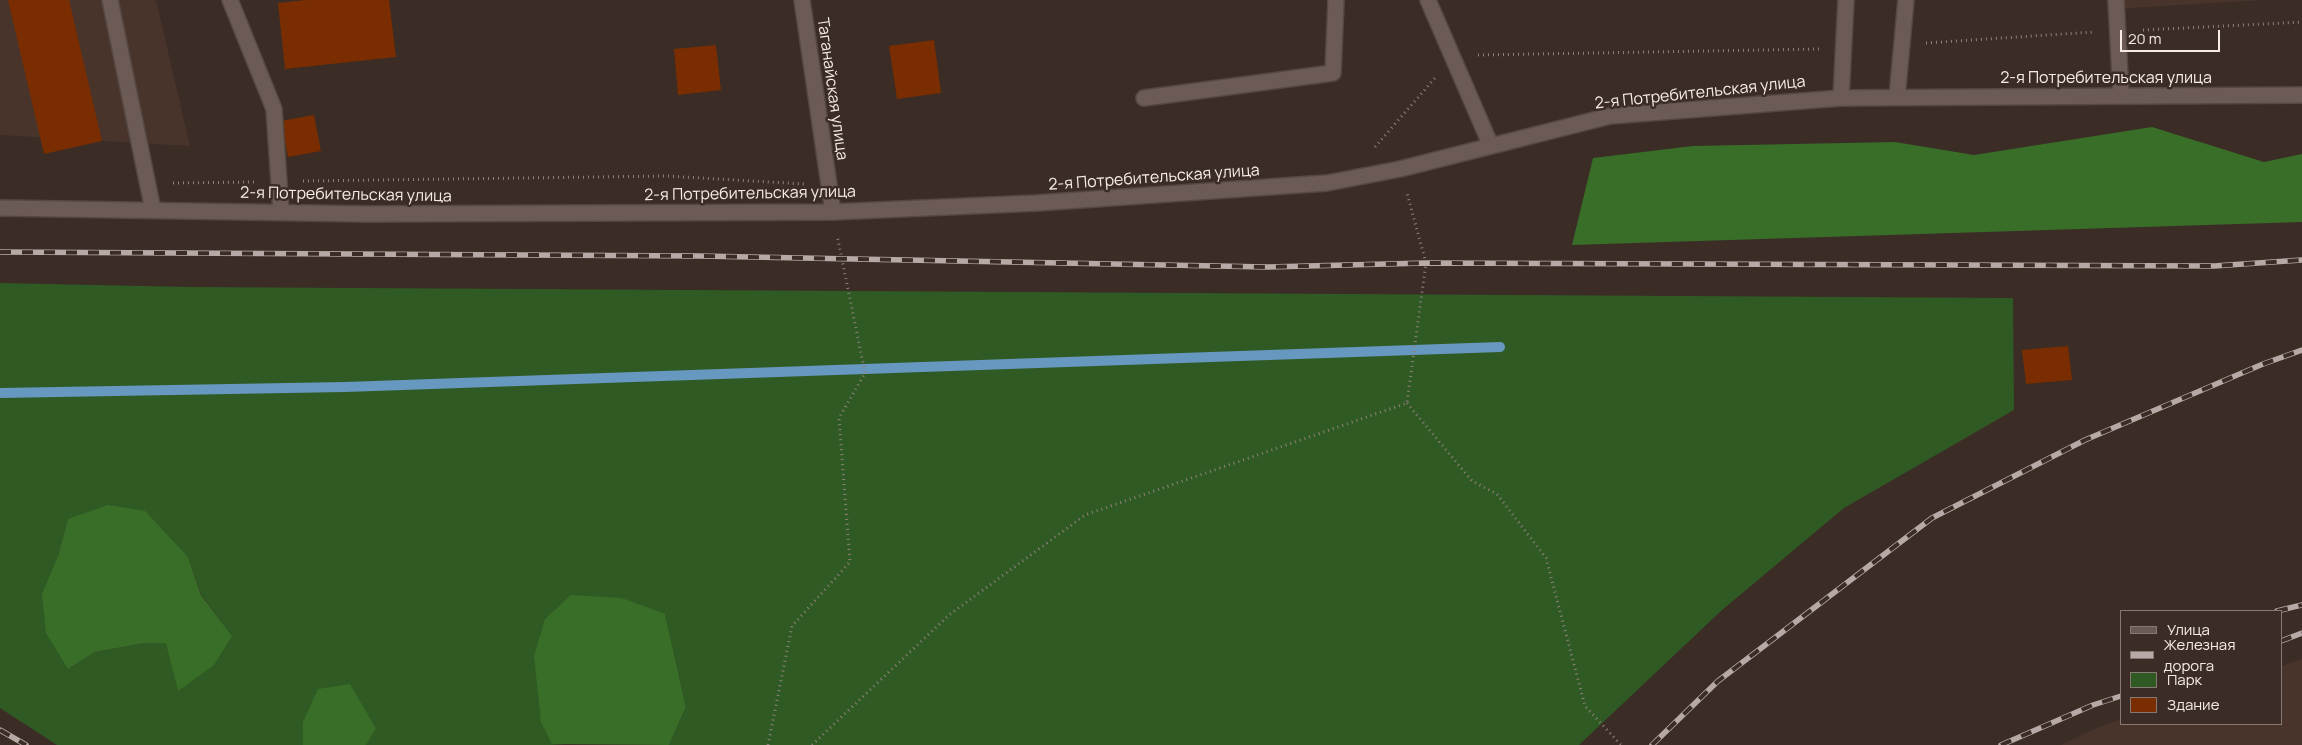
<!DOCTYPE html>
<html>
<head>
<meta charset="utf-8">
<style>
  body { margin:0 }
  #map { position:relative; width:2302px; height:745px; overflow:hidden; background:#3b2c26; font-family:Manrope,sans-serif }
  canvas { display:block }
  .legend { position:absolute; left:2120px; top:610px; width:162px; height:115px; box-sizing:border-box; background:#3b2c26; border:1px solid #867873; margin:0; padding:6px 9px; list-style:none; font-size:15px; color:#f6ebe7 }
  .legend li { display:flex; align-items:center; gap:10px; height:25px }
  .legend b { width:25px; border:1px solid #867873 }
  .scale { position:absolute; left:2120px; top:30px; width:100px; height:22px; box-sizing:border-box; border:2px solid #f6ebe7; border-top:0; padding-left:6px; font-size:15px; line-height:18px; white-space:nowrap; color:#f6ebe7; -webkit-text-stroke:4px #3b2c26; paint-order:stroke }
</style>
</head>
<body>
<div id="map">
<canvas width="2302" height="745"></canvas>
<ul class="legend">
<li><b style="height:6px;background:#6c5b54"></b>Улица</li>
<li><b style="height:6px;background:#b7aaa6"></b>Железная дорога</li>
<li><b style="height:14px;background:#305a24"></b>Парк</li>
<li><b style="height:14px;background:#792d01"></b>Здание</li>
</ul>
<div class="scale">20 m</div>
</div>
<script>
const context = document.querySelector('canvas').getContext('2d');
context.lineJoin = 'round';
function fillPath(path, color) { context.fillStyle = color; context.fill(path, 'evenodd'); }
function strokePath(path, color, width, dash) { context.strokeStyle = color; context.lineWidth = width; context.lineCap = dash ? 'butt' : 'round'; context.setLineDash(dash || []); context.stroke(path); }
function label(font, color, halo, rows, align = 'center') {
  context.font = font + ' Manrope,sans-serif'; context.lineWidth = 5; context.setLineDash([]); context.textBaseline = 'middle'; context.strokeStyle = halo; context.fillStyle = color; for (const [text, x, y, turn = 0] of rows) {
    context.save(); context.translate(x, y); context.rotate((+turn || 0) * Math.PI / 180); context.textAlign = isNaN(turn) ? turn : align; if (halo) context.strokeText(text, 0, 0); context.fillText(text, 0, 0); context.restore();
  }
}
const built = new Path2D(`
  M0 0H156L190 146 0 135Z
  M2105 0H2264L2113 9Z
  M2302 659V745H2061L2099 727 2121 719V724H2281V666Z`);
const green = new Path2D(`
  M0 283 190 287 2013 298 2014 410 1844 508 1721 611 1579 745H669L686 707 665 614 552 744 566 745H366L376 729 303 722V745H57L0 708ZM68 519 188 557 201 594 231 635 178 691 167 643H145L95 652 68 669 58 556Z`);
const forest = new Path2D(`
  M2152 127 2264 162 2302 154V222L1572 245 1593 158 1693 146 1895 142 1974 155Z
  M108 505 145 511 188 557 201 595 232 636 214 665 178 691 166 643H145L95 652 68 669 46 633 42 594 58 556 68 519Z
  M571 595 622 598 665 614 686 707 669 745 552 744 541 722 534 656 545 619Z
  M350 684 376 729 366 745H303V722L318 689Z`);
const stream = new Path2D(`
  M0 393 345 387 1500 347`);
const building = new Path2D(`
  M8 0H69L102 141 44 154Z
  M306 0H389L396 57 285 69 278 3Z
  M934 40 941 93 897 99 889 46Z
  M716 45 721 90 678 95 674 49Z
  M314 115 321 151 288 157 281 121Z
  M2068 346 2072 380 2026 384 2022 350Z`);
const path = new Path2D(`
  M2143 30 2302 22
  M1926 43 2094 32
  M1478 55 1819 49
  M1375 147 1435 78
  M303 181 667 176 804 184
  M173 183 254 182
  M1407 403 1472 481 1497 494 1546 558 1585 706 1621 745
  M768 745 792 626 850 562 839 418 865 373 837 235
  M812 745 949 615 1085 515 1407 403 1426 263 1407 193`);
const lane = new Path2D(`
  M110 0 153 210
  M1428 0 1491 146
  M2116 0 2121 96
  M1897 97 1906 0
  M1144 98 1333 73 1336 0
  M1841 98 1846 0`);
const street = new Path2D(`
  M230 0 274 109 281 212
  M802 0 833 212`);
const secondary = new Path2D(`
  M0 208 368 214 833 212 1037 203 1327 183 1400 169 1610 116 1841 98 2302 95`);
const rail = new Path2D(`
  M0 252 699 256 1268 267 1426 263 2214 266 2302 260
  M2277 611 2302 605
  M2281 641 2302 633
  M0 730 26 745
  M1652 745 1718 681 1932 518 2085 440 2263 364 2302 350
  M2001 745 2093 705 2121 696`);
const streetNames = [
  ["2-я Потребительская улица",2106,79],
  ["Таганайская улица",832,89,82],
  ["2-я Потребительская улица",1700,93,-6],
  ["2-я Потребительская улица",1154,178,-4],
  ["2-я Потребительская улица",750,194,-1],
  ["2-я Потребительская улица",346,195,1]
];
fillPath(built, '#49342b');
fillPath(green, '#305a24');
fillPath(forest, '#386e28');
strokePath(stream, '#6798c0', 10);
fillPath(building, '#792d01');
strokePath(lane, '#554842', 18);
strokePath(street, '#554842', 18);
strokePath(secondary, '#554842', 18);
strokePath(path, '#8e817c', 3, [1, 4]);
strokePath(lane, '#6c5b54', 15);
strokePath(street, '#6c5b54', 15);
strokePath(secondary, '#6c5b54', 15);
strokePath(rail, '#b7aaa6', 5.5);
strokePath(rail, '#3b2c26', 4, [11]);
label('16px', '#f6ebe7', '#3b2c26', streetNames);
</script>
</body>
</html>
